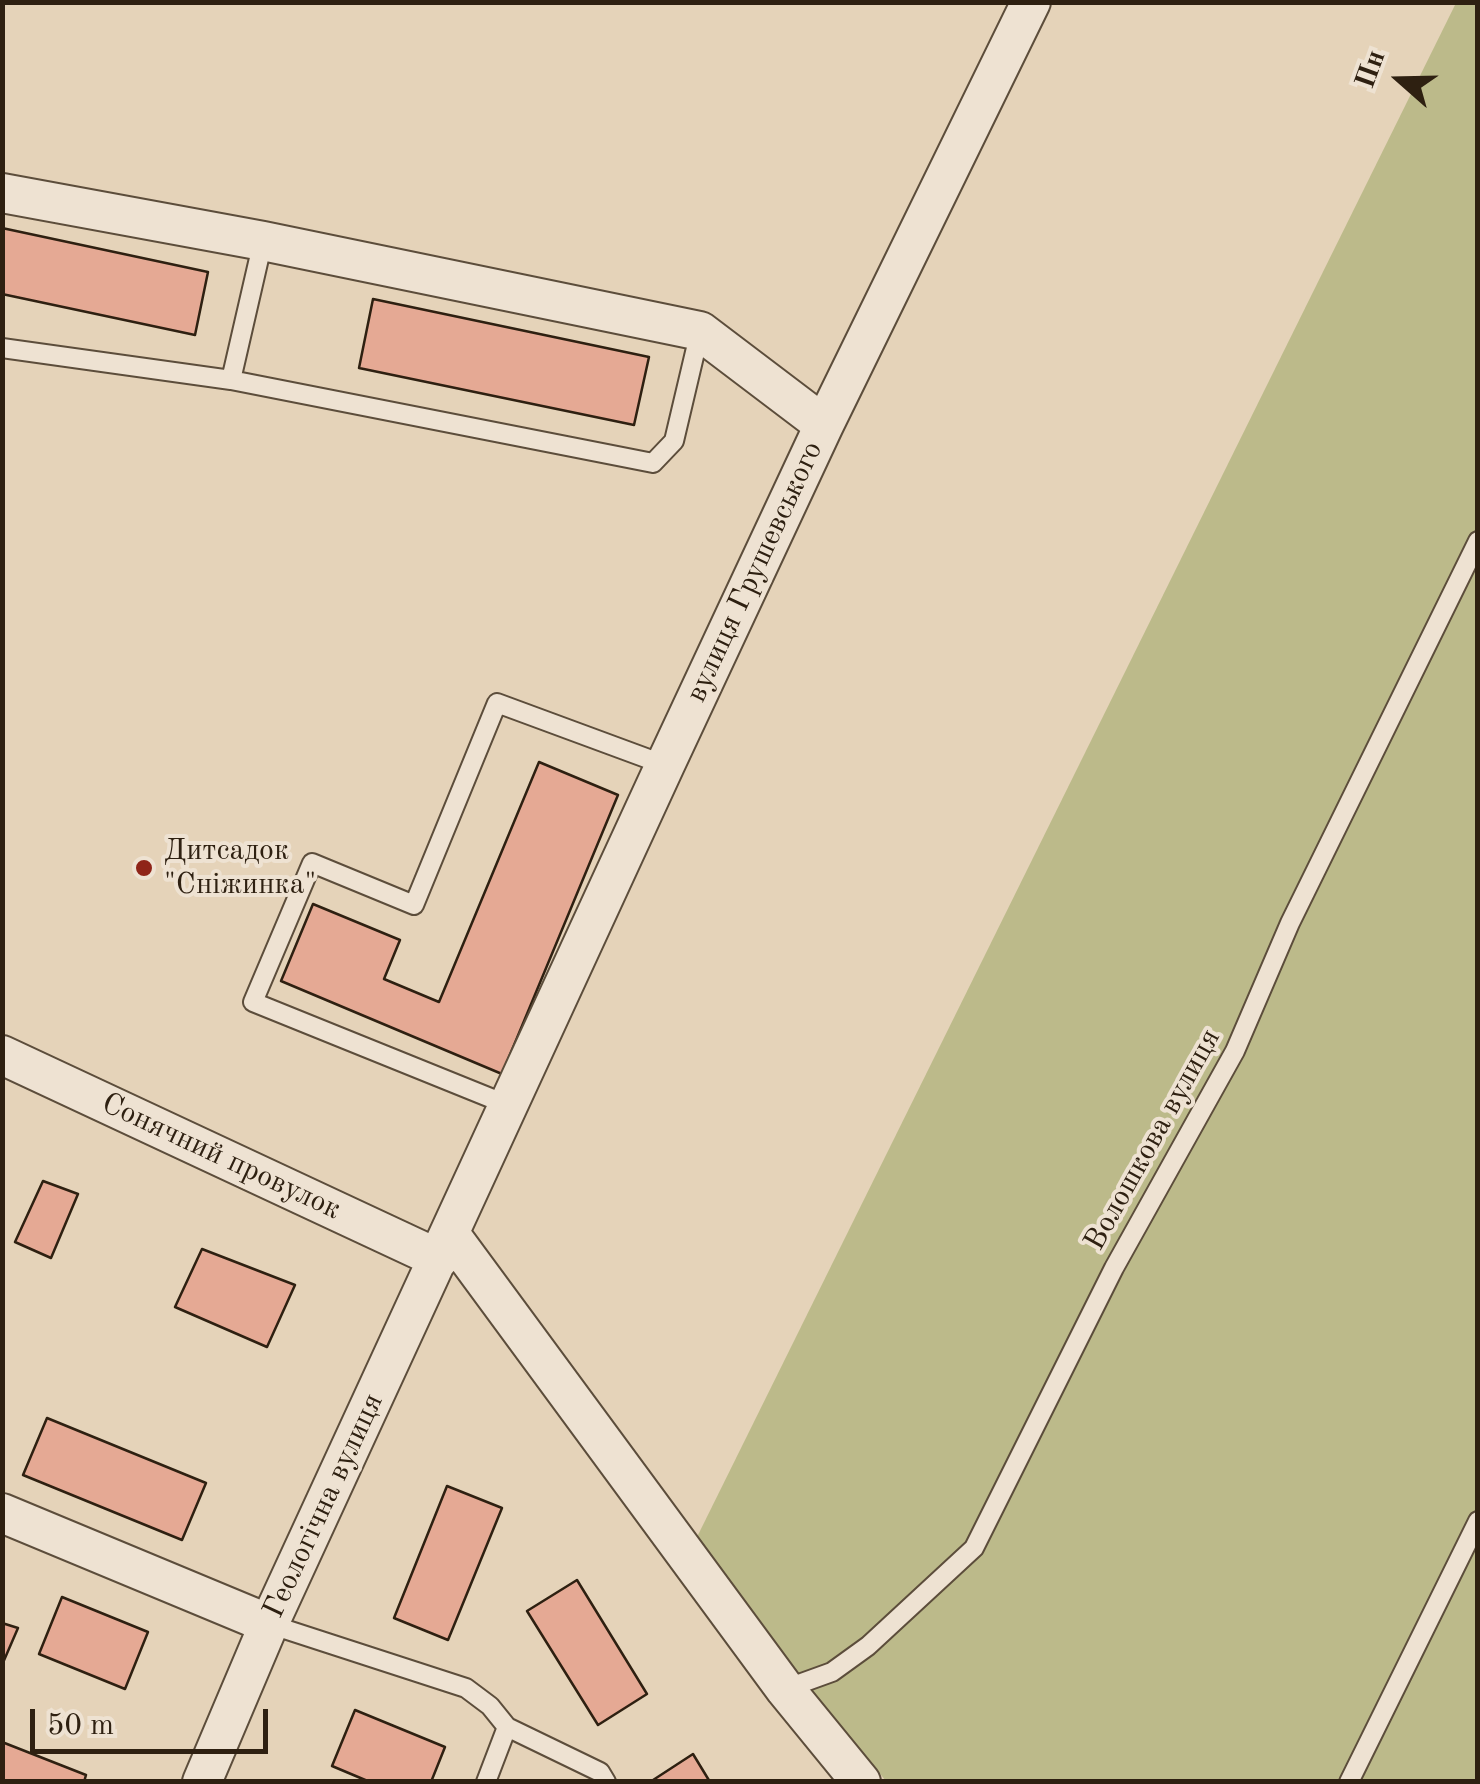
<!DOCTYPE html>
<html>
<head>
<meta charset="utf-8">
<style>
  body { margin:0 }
  #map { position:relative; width:1480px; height:1784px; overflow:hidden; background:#e5d3b9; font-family:"Old Standard TT",serif }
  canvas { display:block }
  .frame { position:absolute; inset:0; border:5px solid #2e2011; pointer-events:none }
  .north { position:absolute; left:1350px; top:30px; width:100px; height:100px; -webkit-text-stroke:8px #eee2d2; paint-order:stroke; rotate:290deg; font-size:28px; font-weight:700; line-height:40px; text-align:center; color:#2e2011 }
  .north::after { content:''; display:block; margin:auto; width:35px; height:45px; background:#2e2011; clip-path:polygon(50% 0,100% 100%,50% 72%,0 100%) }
  .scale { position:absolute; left:30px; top:1709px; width:238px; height:45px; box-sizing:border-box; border:5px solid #2e2011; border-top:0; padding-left:12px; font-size:30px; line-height:35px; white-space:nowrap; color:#2e2011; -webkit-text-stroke:8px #eee2d2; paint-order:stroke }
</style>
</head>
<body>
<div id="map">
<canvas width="1480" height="1784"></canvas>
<div class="frame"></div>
<div class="north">Пн</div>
<div class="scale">50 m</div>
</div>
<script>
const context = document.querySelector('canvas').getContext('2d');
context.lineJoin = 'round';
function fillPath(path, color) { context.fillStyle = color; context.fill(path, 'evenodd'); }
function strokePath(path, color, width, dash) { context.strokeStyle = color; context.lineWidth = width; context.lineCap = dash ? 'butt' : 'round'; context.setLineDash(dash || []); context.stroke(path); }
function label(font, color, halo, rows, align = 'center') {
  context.font = font + ' "Old Standard TT",serif'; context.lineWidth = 8; context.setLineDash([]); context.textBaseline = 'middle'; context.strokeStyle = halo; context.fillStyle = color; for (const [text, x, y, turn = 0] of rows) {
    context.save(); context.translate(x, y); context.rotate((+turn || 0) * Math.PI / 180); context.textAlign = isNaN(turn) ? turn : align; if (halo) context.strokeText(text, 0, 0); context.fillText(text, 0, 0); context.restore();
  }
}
const green = new Path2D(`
  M1456 3H1477V1781H886L800 1678 697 1537Z`);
const building = new Path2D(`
  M2 228 208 272 195 335 2 294Z
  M373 299 649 357 634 425 359 368Z
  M539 762 618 795 502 1074 281 981 313 904 400 940 384 979 439 1002Z
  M43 1181 78 1194 51 1258 15 1242Z
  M202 1249 295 1285 267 1347 175 1307Z
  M47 1418 206 1483 182 1540 23 1475Z
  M447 1486 502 1508 448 1640 394 1618Z
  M577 1580 647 1694 598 1725 527 1611Z
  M62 1597 148 1632 125 1689 39 1654Z
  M2 1623 18 1628 2 1665Z
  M355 1710 445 1747 431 1782H370L332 1766Z
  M2 1742 86 1775 84 1782H2Z
  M693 1754 710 1782H650Z`);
const lane = new Path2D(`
  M2 348 231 380 263 241
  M231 380 653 463 674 441 700 331
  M508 1105 253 1002 312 863 414 905 497 703 665 765
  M269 1624 466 1688 490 1706 507 1727 600 1772 606 1782
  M785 1689 832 1672 868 1646 974 1548 1114 1268 1235 1051 1290 923 1478 541
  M486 1782 507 1727
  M1349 1782 1478 1521`);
const street = new Path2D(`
  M2 193 263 241 700 331 824 425
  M2 1055 439 1259
  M450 1234 785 1689 861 1782
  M2 1513 269 1624
  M202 1782 269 1624 665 765 824 425 1031 2`);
const markers = [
  [144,868,10,"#8f2418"]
];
const streetNames = [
  ["вулиця Грушевського",755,572,-65],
  ["Волошкова вулиця",1153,1140,-61],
  ["Сонячний провулок",221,1157,25],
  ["Геологічна вулиця",324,1506,-65]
];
const poiNames = [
  ["Дитсадок",164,851],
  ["\"Сніжинка\"",164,885]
];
fillPath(green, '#bcba8a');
fillPath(building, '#e5a994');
strokePath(building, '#2e2011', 2.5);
strokePath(lane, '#5c4d3b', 22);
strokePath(street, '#5c4d3b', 42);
strokePath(lane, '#eee2d2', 18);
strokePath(street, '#eee2d2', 38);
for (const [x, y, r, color] of markers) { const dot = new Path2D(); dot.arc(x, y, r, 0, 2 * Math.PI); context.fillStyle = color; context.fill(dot); strokePath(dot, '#eee2d2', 4); }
label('30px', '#2e2011', '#eee2d2', streetNames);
label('30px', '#2e2011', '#eee2d2', poiNames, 'left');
</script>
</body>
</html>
